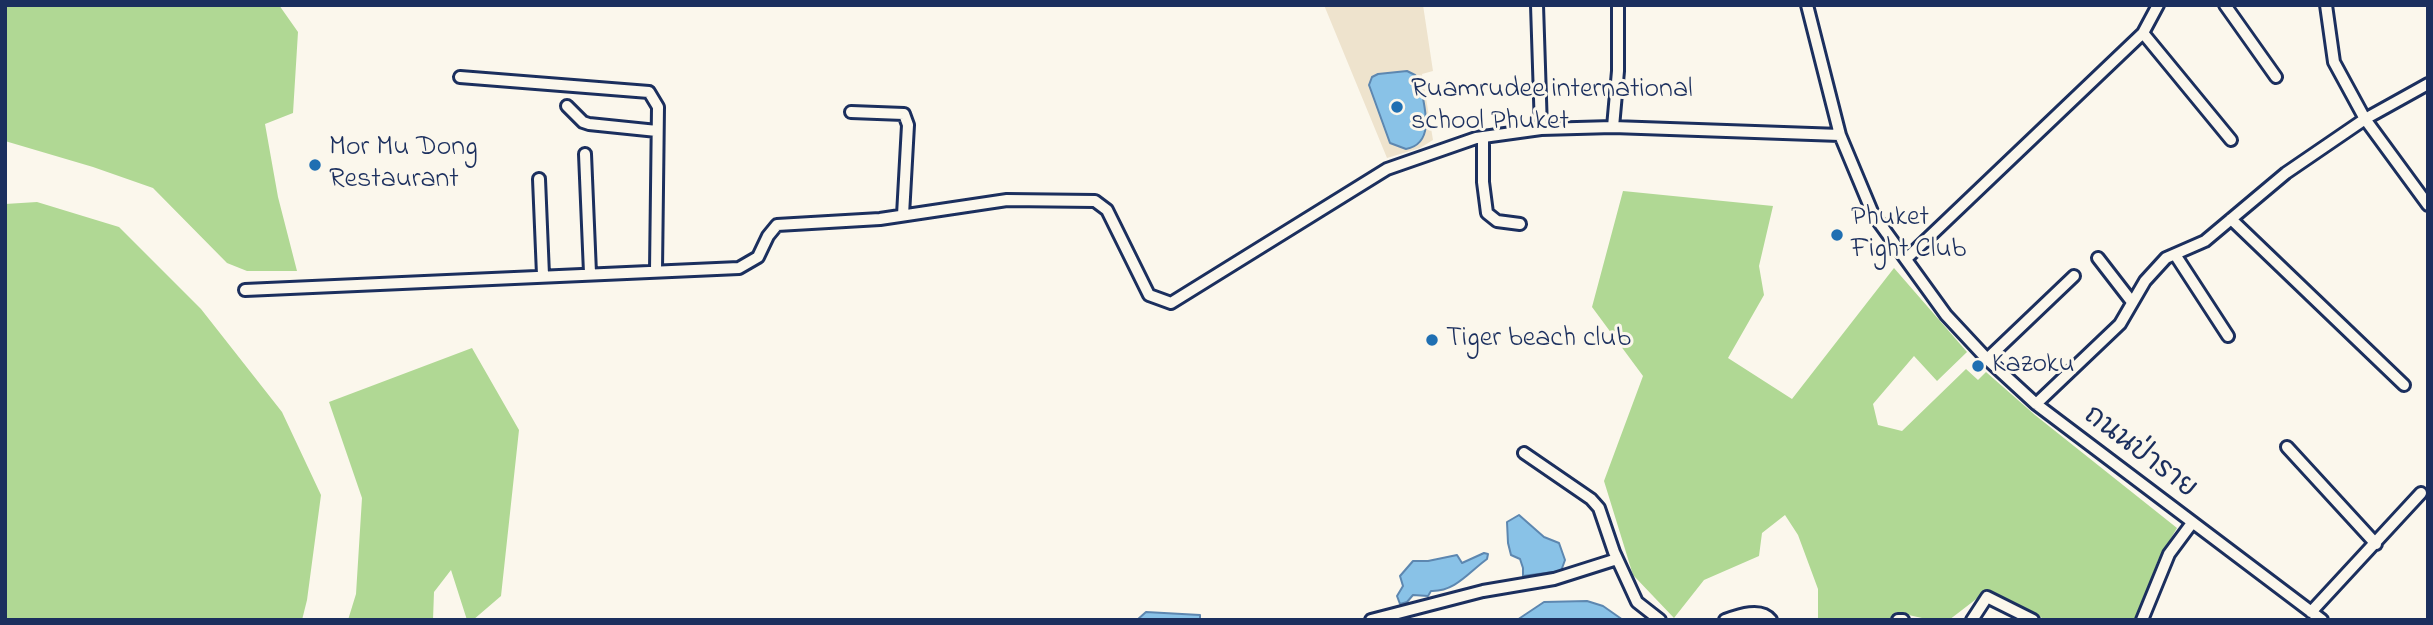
<!DOCTYPE html>
<html>
<head>
<meta charset="utf-8">
<style>
  body { margin:0 }
  #map { position:relative; width:2433px; height:625px; overflow:hidden; background:#fbf7ec; font-family:"Indie Flower",sans-serif }
  canvas { display:block }
  .frame { position:absolute; inset:0; border:7px solid #1b2f5e; pointer-events:none }
</style>
</head>
<body>
<div id="map">
<canvas width="2433" height="625"></canvas>
<div class="frame"></div>
</div>
<script>
const context = document.querySelector('canvas').getContext('2d');
context.lineJoin = 'round';
function fillPath(path, color) { context.fillStyle = color; context.fill(path, 'evenodd'); }
function strokePath(path, color, width, dash) { context.strokeStyle = color; context.lineWidth = width; context.lineCap = dash ? 'butt' : 'round'; context.setLineDash(dash || []); context.stroke(path); }
function label(font, color, halo, rows, align = 'center') {
  context.font = font + ' "Indie Flower","Playpen Sans Thai",sans-serif'; context.lineWidth = 6; context.setLineDash([]); context.textBaseline = 'middle'; context.strokeStyle = halo; context.fillStyle = color; for (const [text, x, y, turn = 0] of rows) {
    context.save(); context.translate(x, y); context.rotate((+turn || 0) * Math.PI / 180); context.textAlign = isNaN(turn) ? turn : align; if (halo) context.strokeText(text, 0, 0); context.fillText(text, 0, 0); context.restore();
  }
}
const built = new Path2D(`
  M1324 5H1423L1433 71 1422 74 1433 140 1420 148 1387 158Z`);
const green = new Path2D(`
  M5 5H279L298 32 293 113 265 124 278 197 297 271H247L227 263 153 188 93 167 5 141Z
  M1623 191 1773 206 1759 266 1764 295 1728 358 1792 399 1894 268 1967 352 1937 381 1914 356 1873 404 1878 425 1902 431 1966 369 1978 380 1986 372 2035 415 2177 528 2158 560 2136 620H2046L1988 590 1949 620H1931L1895 612 1890 620H1818V589L1798 535 1785 515 1762 533 1759 556 1704 580 1674 618 1633 575 1604 481 1643 376 1592 307Z
  M37 202 119 227 201 309 282 412 321 495 307 600 302 620H5V204Z
  M472 348 519 430 501 596 473 620H467L451 570 434 592 433 620H348L356 594 362 498 329 402Z`);
const water = new Path2D(`
  M1407 71 1415 75 1419 79C1423 102 1438 143 1406 149L1390 143 1369 85 1372 77 1378 74Z
  M1519 515 1544 537 1559 543 1565 560 1561 571 1523 576V568L1520 559 1511 555 1508 543 1507 522Z
  M1484 553 1488 554 1487 559C1469 572 1455 592 1431 591L1428 596 1413 595 1407 602 1400 604 1397 596 1403 586 1400 576 1413 561H1428L1457 555 1462 563Z
  M1587 601 1603 606 1623 620H1517L1544 602Z
  M1146 612 1200 615V620H1137Z`);
const minor = new Path2D(`
  M1537 5 1541 129
  M1807 5 1840 135 1873 214 1946 315 1987 359 2036 404 2322 620
  M2225 5 2276 77
  M2326 5 2334 62 2365 119 2428 205
  M2143 33 2231 140
  M460 77 649 92 658 107 656 270
  M567 106 583 122 589 124 657 131
  M851 112 904 114 908 125 903 215
  M1613 127 1618 71V5
  M1483 137V182L1487 213 1497 221 1520 224
  M585 154 590 273
  M539 179 543 275
  M2231 219 2404 385
  M2176 256 2228 336
  M2098 258 2132 302
  M1906 259 2143 33 2158 5
  M245 290 739 268 758 257 768 236 777 225 880 219 1007 200 1095 201 1107 210 1149 295 1171 303 1387 169 1476 138 1541 129 1613 127 1840 135
  M1987 359 2074 276
  M2036 404 2120 324 2145 281 2166 258 2205 241 2286 173 2365 119 2428 84
  M2287 447 2376 544
  M1524 453 1591 499 1599 508 1614 552 1637 602 1660 620
  M2311 612 2421 493
  M1371 620 1483 591 1554 579 1617 559
  M1725 620C1739 615 1761 607 1771 620
  M1898 620H1903
  M1972 620 1987 597 2033 620
  M2142 620 2169 554 2192 523`);
const markers = [
  [1397,107,7,"#1f6fb2"],
  [315,165,7,"#1f6fb2"],
  [1837,235,7,"#1f6fb2"],
  [1432,340,7,"#1f6fb2"],
  [1978,366,7,"#1f6fb2"]
];
const poiNames = [
  ["Ruamrudee international",1411,91],
  ["school Phuket",1411,123],
  ["Mor Mu Dong",329,149],
  ["Restaurant",329,181],
  ["Phuket",1851,219],
  ["Fight Club",1851,251],
  ["Tiger beach club",1446,340],
  ["Kazoku",1992,366]
];
const streetNames = [
  ["ถนนป่าราย",2139,454,37]
];
fillPath(built, '#eee3cd');
fillPath(green, '#b0d894');
fillPath(water, '#89c2e7');
strokePath(water, '#5d87b0', 2);
strokePath(minor, '#1b2f5e', 16);
strokePath(minor, '#fbf7ec', 10);
for (const [x, y, r, color] of markers) { const dot = new Path2D(); dot.arc(x, y, r, 0, 2 * Math.PI); context.fillStyle = color; context.fill(dot); strokePath(dot, '#fbf7ec', 2.5); }
label('28px', '#1b2f5e', '#fbf7ec', poiNames, 'left');
label('28px', '#1b2f5e', '#fbf7ec', streetNames);
</script>
</body>
</html>
